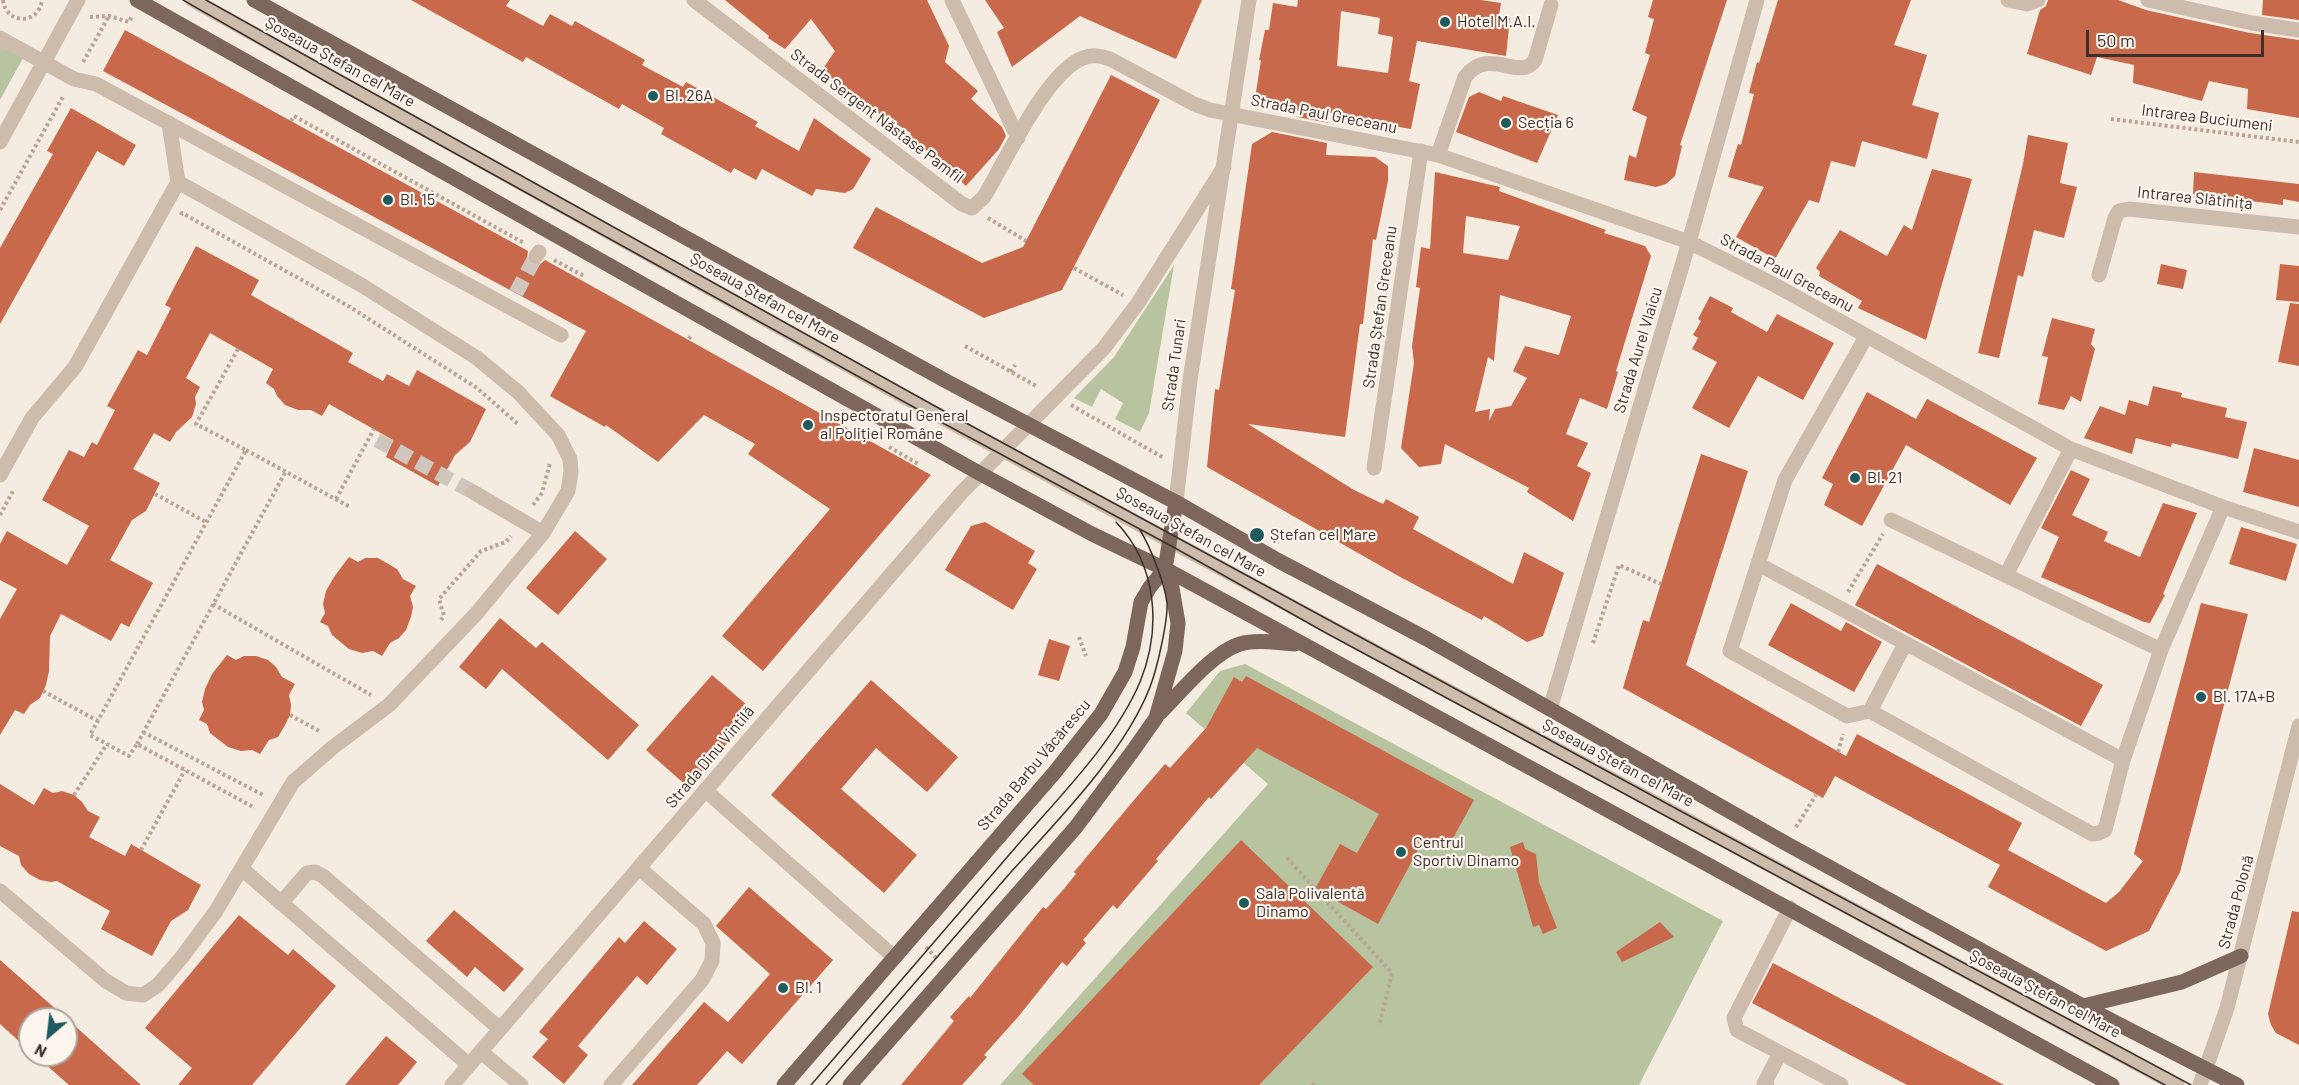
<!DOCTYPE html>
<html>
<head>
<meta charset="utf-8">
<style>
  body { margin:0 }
  #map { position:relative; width:2299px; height:1085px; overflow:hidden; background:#f4ebe1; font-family:Barlow,sans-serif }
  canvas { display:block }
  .north { position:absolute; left:18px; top:1007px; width:60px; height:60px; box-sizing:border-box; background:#fbf5ee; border:2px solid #aea6a0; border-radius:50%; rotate:208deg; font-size:16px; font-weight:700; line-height:24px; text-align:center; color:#3b302b }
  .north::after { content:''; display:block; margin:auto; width:21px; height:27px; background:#1f5a5e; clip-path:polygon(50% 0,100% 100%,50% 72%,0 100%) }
  .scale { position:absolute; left:2086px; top:30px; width:178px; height:27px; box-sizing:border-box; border:3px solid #3b302b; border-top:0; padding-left:8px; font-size:18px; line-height:21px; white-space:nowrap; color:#3b302b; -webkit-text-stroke:4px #fbf5ee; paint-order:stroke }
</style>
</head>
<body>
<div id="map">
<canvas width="2299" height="1085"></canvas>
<div class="north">N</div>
<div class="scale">50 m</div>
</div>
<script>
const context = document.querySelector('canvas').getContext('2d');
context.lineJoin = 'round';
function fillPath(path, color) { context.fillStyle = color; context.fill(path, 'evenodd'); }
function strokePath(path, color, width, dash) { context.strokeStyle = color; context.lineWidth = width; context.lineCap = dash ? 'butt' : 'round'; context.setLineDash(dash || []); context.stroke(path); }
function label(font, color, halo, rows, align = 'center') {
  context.font = font + ' Barlow,sans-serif'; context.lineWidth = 4.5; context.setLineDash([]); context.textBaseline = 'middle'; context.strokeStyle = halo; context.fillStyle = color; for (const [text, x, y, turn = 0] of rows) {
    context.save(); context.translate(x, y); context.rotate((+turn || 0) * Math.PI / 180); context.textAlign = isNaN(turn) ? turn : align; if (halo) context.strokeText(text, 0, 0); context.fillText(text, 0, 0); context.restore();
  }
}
const green = new Path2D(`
  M0 46 23 58 0 100Z
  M1174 265 1149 413 1140 432 1115 419 1123 403 1101 389 1092 407 1074 398 1114 357Z
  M1245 664 1723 921 1639 1085H1000L1268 784 1186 713 1220 671Z`);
const building = new Path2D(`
  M411 0H510L506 6 543 26 550 14 572 26 575 21 645 60 642 65 683 87 686 82 758 122 755 126 799 151 814 118 871 159 853 189 845 193 816 189 812 196 762 169 756 180 734 168 731 173 661 134 664 128 622 104 619 109 526 57 523 62Z
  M725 0H927L949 46 945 62 978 91 971 99 1002 127 1006 136 999 149 966 186 926 150 922 154 906 140 911 133 842 91 844 88 822 70 835 51 811 19 785 49 768 38 769 36Z
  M985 0H1202L1176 59 1080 16 1012 67 997 32 1004 28Z
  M1298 0H1481L1501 3 1499 16 1510 18 1506 56 1417 41 1409 81 1420 84 1411 129 1381 124 1307 108 1329 123 1297 117 1305 112 1265 104 1256 92 1261 60H1259L1265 30H1269L1273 3 1297 7ZM1341 11 1380 18 1378 34 1393 37 1388 73 1337 66Z
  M1653 0H1727L1680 145 1682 146 1675 176 1666 184 1656 187 1624 180 1629 155 1636 158 1647 117 1632 110 1650 55 1645 53 1654 19 1648 17Z
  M1778 0H1911L1894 45 1927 55 1912 105 1939 113 1927 159 1862 141 1855 167 1831 161 1819 203 1809 200 1775 259 1736 237 1764 187 1728 177 1738 144 1741 145 1754 94 1749 93 1757 62 1759 63Z
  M2048 0H2118L2146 10 2186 19 2250 33 2299 40V118L2247 109 2248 89 2209 81 2202 101 2133 83 2134 65 2097 57 2091 75 2027 54 2040 10 2046 6Z
  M2263 0H2299V20L2262 15Z
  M125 30 528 251 527 259 531 264 539 265 545 260 931 475 763 671 722 636 830 509 748 454 755 444 704 415 658 462 606 425 605 427 550 396 586 331 103 71Z
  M1111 75 1160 100 1062 290 984 318 853 248 876 207 982 263 1023 247Z
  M1479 92 1501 101 1503 96 1558 115 1537 163 1456 132 1469 97Z
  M71 108 136 145 124 166 97 151 0 324V248L53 154 47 151Z
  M1272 132 1327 143 1326 155 1375 157 1388 166V181L1376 240 1373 239 1363 324H1360L1345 437 1248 424 1354 490 1383 504 1386 499 1419 517 1413 529 1513 584 1524 552 1564 573 1543 636 1527 642 1484 616 1482 620 1402 578 1207 467 1215 389 1219 390 1235 290 1231 289 1252 144Z
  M2028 135 2068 143 2060 183 2077 187 2064 238 2034 230 2023 277 2018 275 1999 358 1978 353 2023 164Z
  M1932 169 1972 179 1926 340 1858 308 1862 301 1819 276 1820 272 1816 268 1840 230 1887 256 1904 225 1912 230Z
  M1435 172 1500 187 1499 191 1606 230 1604 233 1645 246 1651 256 1616 371 1618 372 1607 409 1580 398 1566 434 1588 443 1577 466 1591 473 1573 521 1527 492 1529 488 1445 444 1441 464 1419 467 1401 448 1414 363 1412 346 1420 288 1416 287 1421 247 1430 249ZM1466 216 1520 226 1508 260 1463 253ZM1500 295 1571 316 1559 355 1525 346 1513 371 1527 378 1511 406 1495 409 1489 421 1490 409 1475 412 1488 357 1494 361Z
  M2194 172 2299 184V202L2283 199V205L2193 194Z
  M196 246 259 280 251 295 353 353 348 362 383 381 387 374 409 386 417 370 486 409 470 442 455 455 438 486 386 457 393 440 329 404 322 416 311 410H298L285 405 277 396 274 389 266 383 273 369 210 333 186 378 200 387 195 397 196 404 192 417 176 432 170 442 154 433 143 452 133 469 160 483 146 511 132 520 110 560 153 583 129 627 121 623 111 641 61 614 50 636 49 671 46 685 40 698 30 705 24 714 15 710 0 735V619L17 589 0 580V544L7 531 67 565 89 526 42 500 69 450 84 457 92 442 97 445 115 410 107 406 138 350 147 355 171 308 165 305Z
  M2161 264 2187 270 2183 289 2157 284Z
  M2280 264 2299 266V302L2276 300Z
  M1710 296 1733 308 1731 312 1767 332 1777 314 1834 343 1803 400 1758 376 1729 428 1692 408 1717 362 1692 349 1698 338 1693 335 1701 321 1698 319Z
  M2290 303 2299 304V366L2278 362Z
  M2052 318 2095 329 2091 344 2095 349 2081 402 2071 396 2064 410 2038 404 2048 357 2042 356Z
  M2153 386 2182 393 2181 397 2227 408 2225 417 2247 422 2238 459 2172 443 2171 447 2136 438 2132 454 2084 438 2100 406 2125 415 2129 400 2148 406Z
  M1867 392 1916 419 1927 399 2037 458 2010 505 1906 445 1862 526 1824 505 1833 484 1822 478Z
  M2254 448 2299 460V507L2243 492Z
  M1701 454 1748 471 1686 665 1846 756 1857 734 2022 823 2008 850 2106 903 2119 892 2143 861 2134 854 2201 603 2248 614 2180 872 2149 931 2106 951 1988 887 2000 865 1835 776 1823 798 1623 688 1643 620 1649 622Z
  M2071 470 2090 479 2072 515 2108 532 2104 541 2140 557 2163 503 2197 513 2163 594 2165 595 2150 623 2144 622 2041 577 2059 537 2041 528Z
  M985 522 1035 551 1028 563 1037 569 1013 610 945 570 971 526Z
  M2241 527 2297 544 2286 581 2229 564Z
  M575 531 607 559 558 615 526 588Z
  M349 557 358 562 365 558H378L397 569 403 579 416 586 410 596 413 607 411 617 406 630 399 638 390 643 382 656 373 651 362 653 349 649 332 635 328 626 320 622 325 613 323 604 326 591 334 577Z
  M1877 564 2103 685 2081 726 1855 605Z
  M1791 603 1841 631 1846 622 1882 642 1854 692 1768 645Z
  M500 618 536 648 542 642 639 725 608 760 502 669 486 689 459 667Z
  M1049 639 1070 646 1059 681 1038 675Z
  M227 655 236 660 244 656H256L268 660 276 667 282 677 295 684 289 695 291 705 290 715 284 727 278 737 269 740 260 754 252 750 241 751 228 747 210 733 207 724 199 720 204 710 202 702 205 689 212 674Z
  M712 675 755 712 688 787 646 750Z
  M1246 676 1474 800 1446 851 1424 839 1378 924 1315 889 1340 844 1357 853 1379 814 1257 748 1211 799 1209 797 1156 859 1158 861 1117 909 1113 905 1083 940 1086 943 1067 966 1062 962 1018 1017 984 1055 987 1057 962 1085H901L954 1021 950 1017 969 996 970 998 1043 907 1046 909 1063 890 1076 874 1074 872 1134 800 1165 764 1170 768 1206 728 1234 677 1242 682Z
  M871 680 958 757 927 792 876 748 841 789 917 855 884 893 771 795Z
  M0 784 34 805 44 788 53 793 62 791 74 795 82 802 88 811 100 817 89 837 125 856 131 844 201 885 188 910 171 921 152 956 101 929 110 911 57 881 51 882 40 880 29 874 21 865 19 856 0 846Z
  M1241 840 1373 967 1259 1085H1034L1022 1074Z
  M1523 842 1525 849 1536 854 1539 882 1557 928 1543 934 1539 925 1533 927 1510 847Z
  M749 887 833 960 742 1064 727 1051 697 1085H632L704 1002 728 1022 770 974 716 926Z
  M454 910 524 969 504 992 475 967 467 977 426 941Z
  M2292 911 2299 912V1045L2276 1033 2271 1025 2268 1014Z
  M239 915 288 955 293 949 336 986 252 1085H178L192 1068 145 1028Z
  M644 921 677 949 647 985 637 976 578 1046 588 1055 564 1084 532 1057 548 1039 539 1032 619 937 625 943Z
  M1660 922 1674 937 1622 962 1616 952Z
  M0 960 66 1018 141 1085H69L35 1055H66V1019H30V1051L0 1024Z
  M1773 963 2004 1085H1907L1784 1020 1752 1003Z
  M386 1036 417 1062 398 1085H345Z`);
const minorTunnel = new Path2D(`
  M516 293 536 256
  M377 440 473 492`);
const path = new Path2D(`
  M3 0C6 25 39 25 42 0
  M90 17 109 16 129 22 132 16
  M83 62 109 16
  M2111 119 2299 142
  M291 121 294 116 524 243
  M0 210 64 95
  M181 215 182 213 350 307 477 388 519 425
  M988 218 1026 241
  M554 260 584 276
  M1074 268 1123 295
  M689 339 692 334
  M965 346 1038 387
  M238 349 196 424 246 450 90 735 129 756 137 744 255 808
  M1011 372 1015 365
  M1071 405 1164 458
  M889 447 920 465
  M246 450 350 507
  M155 494 206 522
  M336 499 374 429
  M533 505 542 493 550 463
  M0 515 14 489
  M1848 592 1883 534
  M213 604 371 695
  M441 620 444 616 439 599 481 551 506 542 511 536
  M1079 637 1086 656
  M1593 643 1619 565 1661 584
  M43 691 98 721
  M290 715 321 732
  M143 732 265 796
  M137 744 286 471
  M1838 752 1843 734
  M74 795 107 744
  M1796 827 1816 795
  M141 850 185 770
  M1287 858 1392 973 1379 1026
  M926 947 937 959
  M1312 1083 1313 1085`);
const minor = new Path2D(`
  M193 0 930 411 2177 1085
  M694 0 962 204 972 208 984 197C1005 162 1046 72 1083 58 1093 54 1100 56 1110 59L1194 104 1210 110 1438 155 1689 242 1773 284 2071 449 2223 507 2299 532
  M952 0 1018 138
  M2008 0 2027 4 2038 0
  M2148 0 2252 23 2299 30
  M0 38 74 79 96 84 561 335
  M0 142 78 0
  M1438 155 1465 77C1489 45 1520 83 1535 60L1551 5
  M536 256 539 252
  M2099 275 2115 218 2119 211 2129 209 2299 227
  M1866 337 1785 480 1730 651 1847 716 1870 711 2092 834 2099 833 2105 830 2123 760 2161 650 2223 507
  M1374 468 1421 151
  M0 475 32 418 75 367 178 182 169 123
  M473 492 543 533
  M1176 502 1190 380 1249 0
  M1891 520 2161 650
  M1758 564 2123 760
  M2006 575 2071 449
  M1550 709 1689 242 1757 0
  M1870 711 1905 644
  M705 790 894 957
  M242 869 469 1065
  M0 891 106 981 126 993 143 995 158 985 182 957 216 911 293 782 332 748 389 705 476 614 543 533 568 491 571 472 570 459 558 435 518 392 477 358 363 286 178 182
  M281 903 307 873 315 872 323 876 500 1029
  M1790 908 1734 1018 1737 1030 1841 1085
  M481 1052 521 1085
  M452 1085 962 492 1104 348 1138 303 1224 167
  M611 1085 702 980 712 961 713 943 704 924 639 868
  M1767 1085 1764 1084 1780 1053
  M2200 1085 2227 1008 2299 726`);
const major = new Path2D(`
  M137 0 979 473 1092 534 1171 572 2112 1085
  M254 0 946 381 1181 505 1279 561 1427 639 1787 844 2083 1006 2237 1085
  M1165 569 1176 502
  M1160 713C1180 693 1213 652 1240 644 1257 639 1277 643 1295 644
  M2083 1006 2182 982 2241 956
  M784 1085 1055 772 1101 714 1125 672 1133 647 1141 602 1150 587 1165 569
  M850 1085 1076 827 1132 752 1156 718 1175 651 1178 623 1171 582 1165 569`);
const tram = new Path2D(`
  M183 0 337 88 928 415 1175 548 1326 633 2165 1085
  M206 0 933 405 1686 814 2191 1085
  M811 1085C879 1006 947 927 1015 848 1058 798 1114 743 1140 682 1162 628 1157 565 1116 522
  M826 1085C888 1014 949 943 1011 872 1058 820 1125 752 1150 687 1157 669 1168 621 1167 603 1165 584 1150 546 1140 530`);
const markers = [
  [1445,22,6,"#1f5a5e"],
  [653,96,6,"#1f5a5e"],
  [1506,123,6,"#1f5a5e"],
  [388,200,6,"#1f5a5e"],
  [808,425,6,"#1f5a5e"],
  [1855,478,6,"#1f5a5e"],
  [1257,535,8,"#1f5a5e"],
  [2201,697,6,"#1f5a5e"],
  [1401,852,6,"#1f5a5e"],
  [1244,903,6,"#1f5a5e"],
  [783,988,6,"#1f5a5e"]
];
const poiNames = [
  ["Hotel M.A.I.",1457,22],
  ["Bl. 26A",665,96],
  ["Secția 6",1518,123],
  ["Bl. 15",400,200],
  ["Inspectoratul General",820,416],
  ["al Poliției Române",820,434],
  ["Bl. 21",1867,478],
  ["Ștefan cel Mare",1270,535],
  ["Bl. 17A+B",2213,697],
  ["Centrul",1413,843],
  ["Sportiv Dinamo",1413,861],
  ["Sala Polivalentă",1256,894],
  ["Dinamo",1256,912],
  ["Bl. 1",795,988]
];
const streetNames = [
  ["Șoseaua Ștefan cel Mare",340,62,29],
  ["Strada Paul Greceanu",1324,114,11],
  ["Strada Sergent Năstase Pamfil",877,116,37],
  ["Intrarea Buciumeni",2207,118,7],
  ["Intrarea Slătinița",2195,198,6],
  ["Strada Paul Greceanu",1787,273,28],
  ["Șoseaua Ștefan cel Mare",765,298,29],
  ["Strada Ștefan Greceanu",1380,307,-82],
  ["Strada Aurel Vlaicu",1638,350,-73],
  ["Strada Tunari",1174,365,-82],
  ["Șoseaua Ștefan cel Mare",1191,532,29],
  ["Strada Dinu Vintilă",710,757,-50],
  ["Șoseaua Ștefan cel Mare",1618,763,28],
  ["Strada Barbu Văcărescu",1034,765,-50],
  ["Strada Polonă",2236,902,-75],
  ["Șoseaua Ștefan cel Mare",2045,994,28]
];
fillPath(green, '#b8c4a0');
fillPath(building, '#c8694b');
strokePath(minorTunnel, '#cfc6bd', 15, [15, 8]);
strokePath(path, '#b9a596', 4, [3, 3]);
strokePath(minor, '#cdbbac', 15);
strokePath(major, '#7d675c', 15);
strokePath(tram, '#3b302b', 1.5);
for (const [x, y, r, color] of markers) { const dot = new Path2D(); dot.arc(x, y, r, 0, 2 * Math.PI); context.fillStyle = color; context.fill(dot); strokePath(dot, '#fbf5ee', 2); }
label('16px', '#3b302b', '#fbf5ee', poiNames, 'left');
label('16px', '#3b302b', '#fbf5ee', streetNames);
</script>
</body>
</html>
